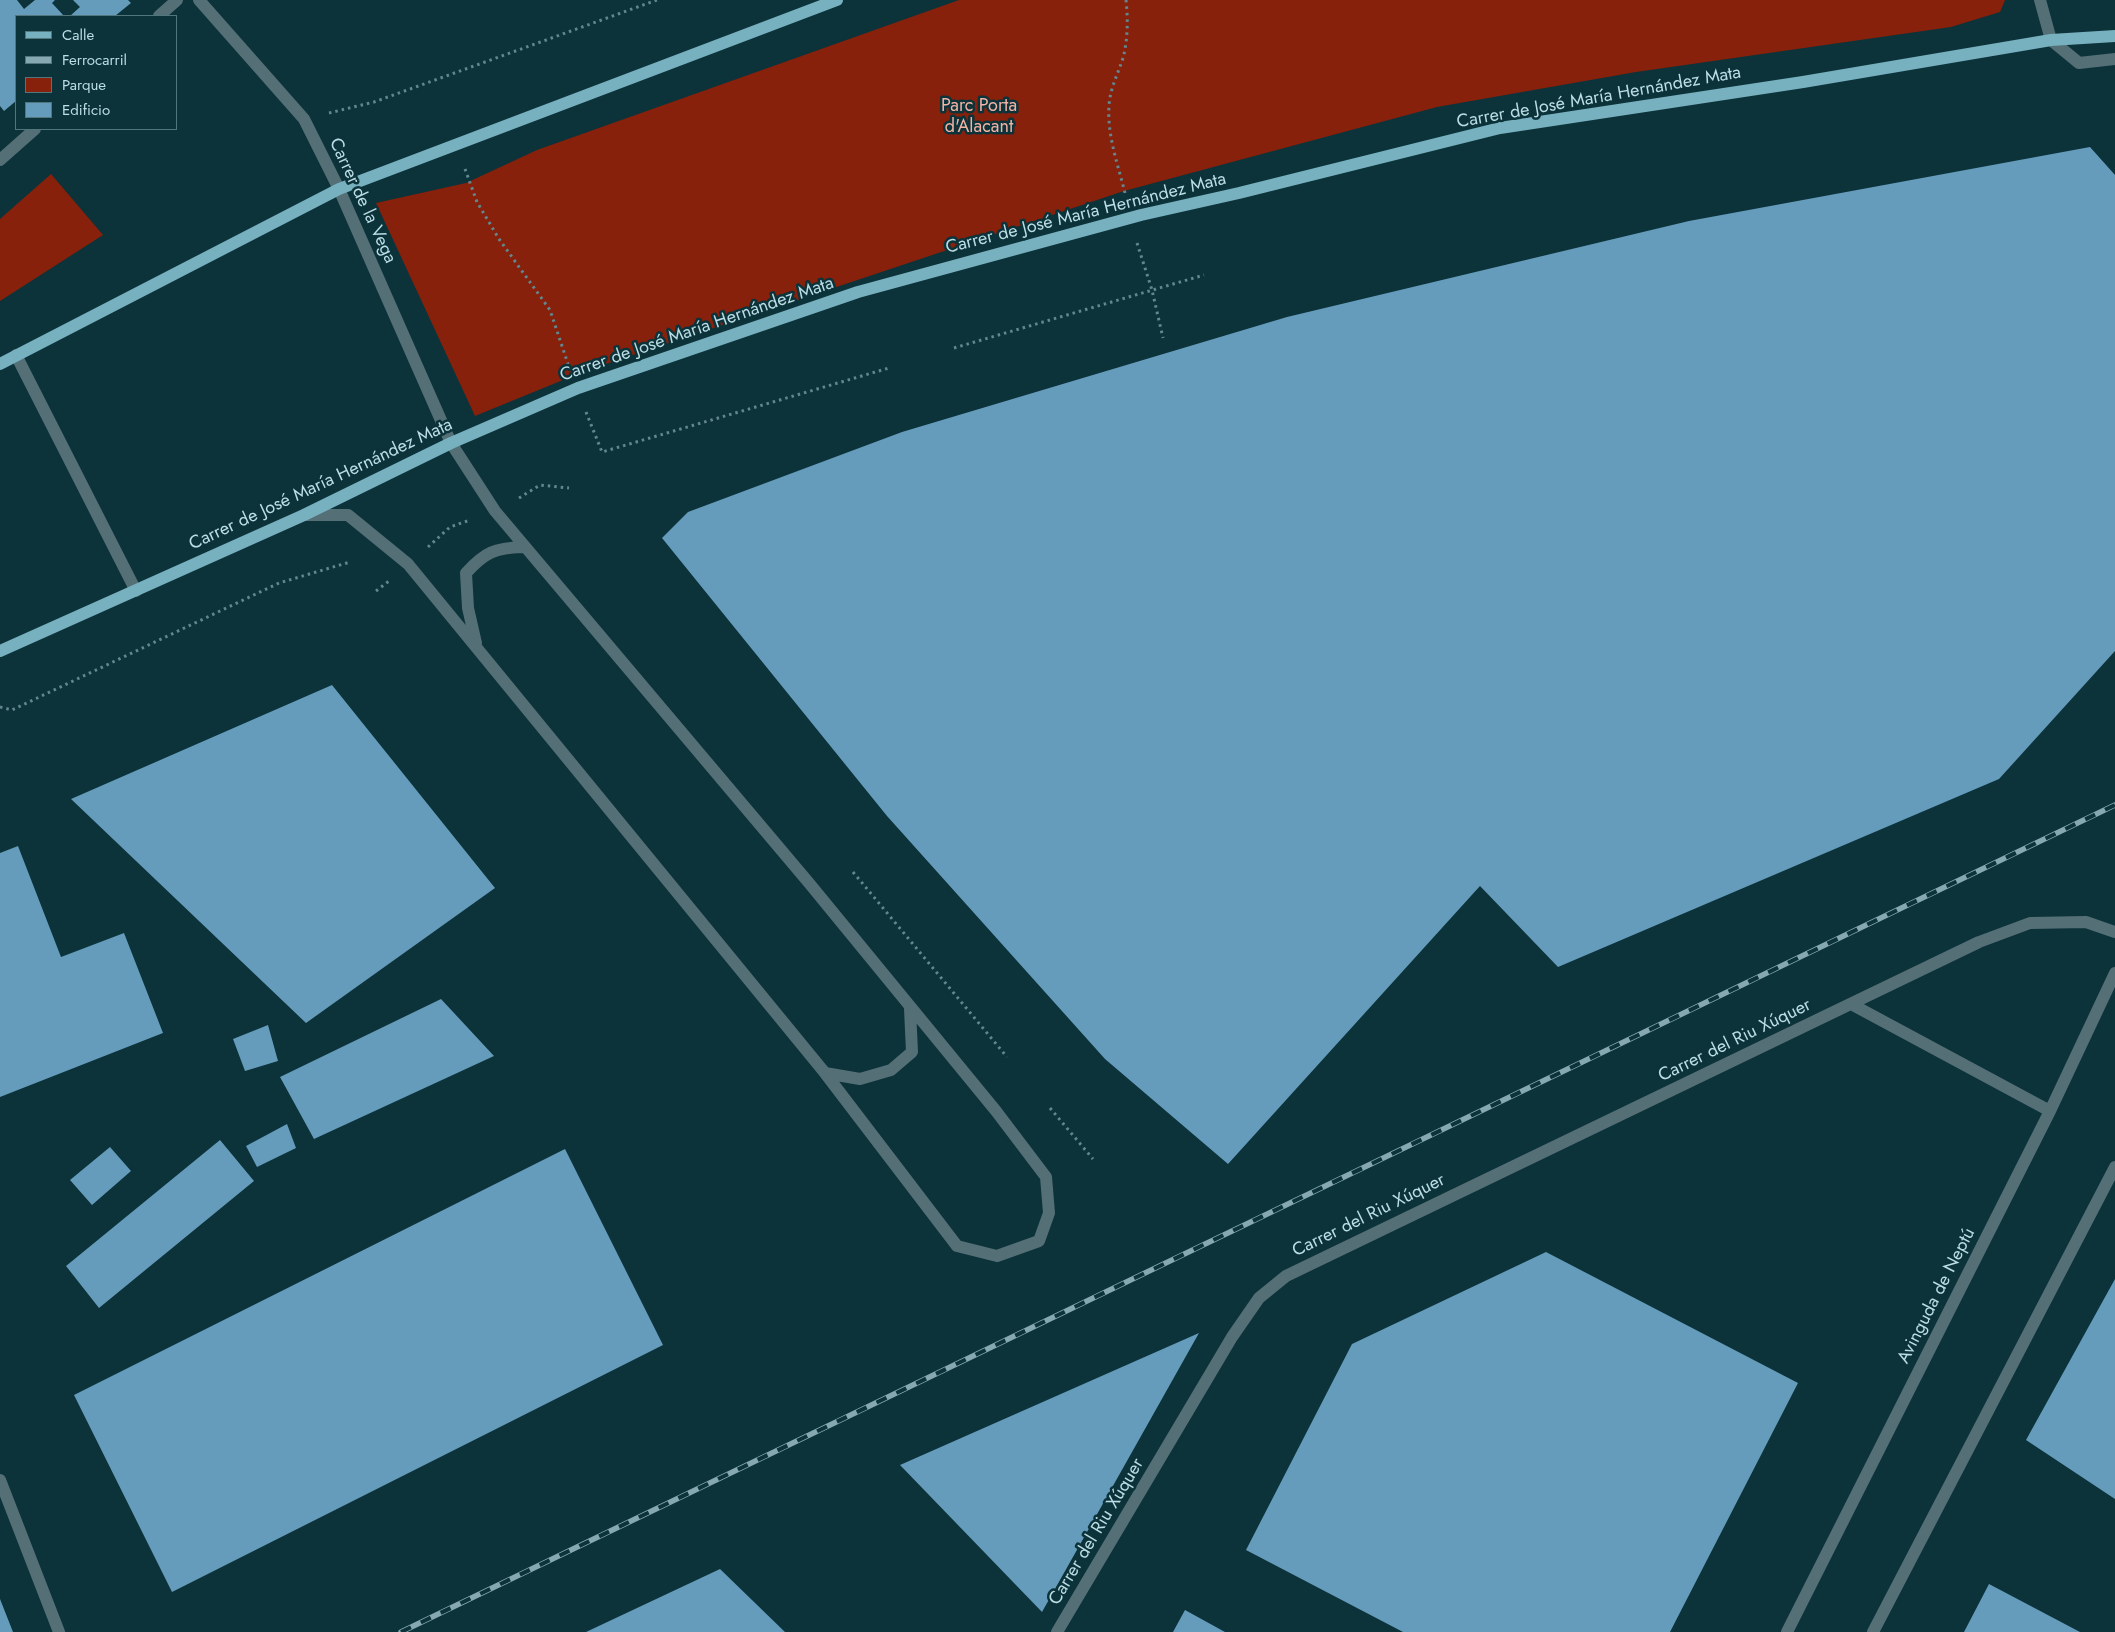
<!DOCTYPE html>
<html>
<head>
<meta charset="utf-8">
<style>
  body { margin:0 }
  #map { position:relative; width:2115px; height:1632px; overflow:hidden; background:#0c323a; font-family:Jost,sans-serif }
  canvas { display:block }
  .legend { position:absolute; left:15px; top:15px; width:162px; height:115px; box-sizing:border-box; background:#0c323a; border:1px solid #52767e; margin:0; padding:6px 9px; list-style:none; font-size:15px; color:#bbdde5 }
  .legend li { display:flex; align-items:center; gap:10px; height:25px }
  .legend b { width:25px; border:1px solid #52767e }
</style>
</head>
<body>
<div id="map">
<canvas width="2115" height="1632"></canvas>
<ul class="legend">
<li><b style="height:6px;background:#77b0be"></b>Calle</li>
<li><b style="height:6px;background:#86a9b1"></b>Ferrocarril</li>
<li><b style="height:14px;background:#87210b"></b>Parque</li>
<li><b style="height:14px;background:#659cbb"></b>Edificio</li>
</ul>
</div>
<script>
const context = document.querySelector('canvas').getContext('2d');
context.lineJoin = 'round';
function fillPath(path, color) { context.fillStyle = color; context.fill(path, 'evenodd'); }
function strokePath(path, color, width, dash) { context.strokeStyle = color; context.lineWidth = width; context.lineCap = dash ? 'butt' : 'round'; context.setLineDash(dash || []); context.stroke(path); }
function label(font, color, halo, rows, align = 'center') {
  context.font = font + ' Jost,sans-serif'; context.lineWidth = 5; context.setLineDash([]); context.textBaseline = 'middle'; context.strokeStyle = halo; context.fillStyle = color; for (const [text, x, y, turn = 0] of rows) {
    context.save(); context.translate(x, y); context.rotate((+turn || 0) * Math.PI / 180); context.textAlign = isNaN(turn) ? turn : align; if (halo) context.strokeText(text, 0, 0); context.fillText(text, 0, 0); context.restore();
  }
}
const green = new Path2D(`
  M959 0H2005L2000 12 1951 27 1636 72 1437 107 1124 191 585 371 475 416 376 203 466 183 537 150Z
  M51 174 103 235 0 301V219Z`);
const building = new Path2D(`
  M0 0H17L24 9 35 0H55L52 3 64 16H16V101L4 111 0 106Z
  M73 0H128L131 3 115 16H70L80 7Z
  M2090 147 2115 175V651L1999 779 1558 967 1480 886 1228 1164 1105 1059 887 816 662 538 688 512 902 432 1287 317 1689 221Z
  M332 685 495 888 306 1023 71 799Z
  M18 846 61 957 124 933 163 1033 0 1097V853Z
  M441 999 494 1056 314 1139 280 1077Z
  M268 1025 278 1061 245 1071 233 1039Z
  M287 1124 296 1148 257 1167 246 1146Z
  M220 1140 254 1181 99 1308 66 1266Z
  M110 1147 131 1171 92 1205 70 1180Z
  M565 1149 663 1345 172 1592 74 1395Z
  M1546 1252 1798 1383 1670 1632H1403L1246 1550 1352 1344Z
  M2115 1279V1499L2026 1440Z
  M1199 1333 1042 1612 900 1465Z
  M720 1569 785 1632H586Z
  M1989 1584 2080 1632H1964Z
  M0 1599 13 1632H0Z
  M1185 1610 1225 1632H1173Z`);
const path = new Path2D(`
  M329 113 374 102 657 0
  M465 169 477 202 499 239 550 310 568 364
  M1125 193C1118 165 1107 135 1109 106 1110 88 1118 74 1123 58 1128 39 1128 19 1126 0
  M1137 243 1152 290 1163 338
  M954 348 1204 275
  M586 412 602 452 889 368
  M519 498 540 485 569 488
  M428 547 450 527 470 520
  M376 591 389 581
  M0 707 12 710 279 583 350 562
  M853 872 1007 1057
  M1050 1108 1093 1159`);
const minor = new Path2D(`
  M199 0 304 119 339 189 451 443 495 511 809 883 996 1111 1046 1177 1049 1213 1039 1241 997 1256 957 1246 825 1073 408 564 348 515H304
  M2040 0 2051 40 2079 63 2115 59
  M159 16 177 0
  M0 160 35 129
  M16 355 136 591
  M476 643 468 608 466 573C485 552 495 548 523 547
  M1851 1004 2050 1111
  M825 1073 860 1079 891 1070 912 1052 910 1009
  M0 1480 59 1632
  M1057 1632 1232 1337 1259 1298 1286 1276 1979 942 2030 923 2086 922 2115 932
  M1787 1632 2050 1111 2115 973
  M1873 1632 2115 1167`);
const major = new Path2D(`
  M0 364 339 189 837 0
  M0 651 304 515 451 443 578 388 858 292 1141 215 1239 193 1500 128 1803 82 2051 40 2115 36`);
const rail = new Path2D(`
  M401 1632 2115 805`);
const streetNames = [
  ["Carrer de José María Hernández Mata",1599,98,-10],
  ["Carrer de la Vega",362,201,65],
  ["Carrer de José María Hernández Mata",1086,214,-14],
  ["Carrer de José María Hernández Mata",697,330,-19],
  ["Carrer de José María Hernández Mata",321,485,-25],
  ["Carrer del Riu Xúquer",1735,1041,-26],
  ["Carrer del Riu Xúquer",1369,1216,-26],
  ["Avinguda de Neptú",1937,1296,-63],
  ["Carrer del Riu Xúquer",1097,1532,-59]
];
const parkNames = [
  ["Parc Porta",979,107],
  ["d'Alacant",979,128]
];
fillPath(green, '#87210b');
fillPath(building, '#659cbb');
strokePath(path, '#63878f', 3, [2.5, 4]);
strokePath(minor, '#546f75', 12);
strokePath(major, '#77b0be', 12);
strokePath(rail, '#86a9b1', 5.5);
strokePath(rail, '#0c323a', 4, [11]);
label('18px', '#bbdde5', '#0c323a', streetNames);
label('18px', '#f3b3a4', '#0c323a', parkNames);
</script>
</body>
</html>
